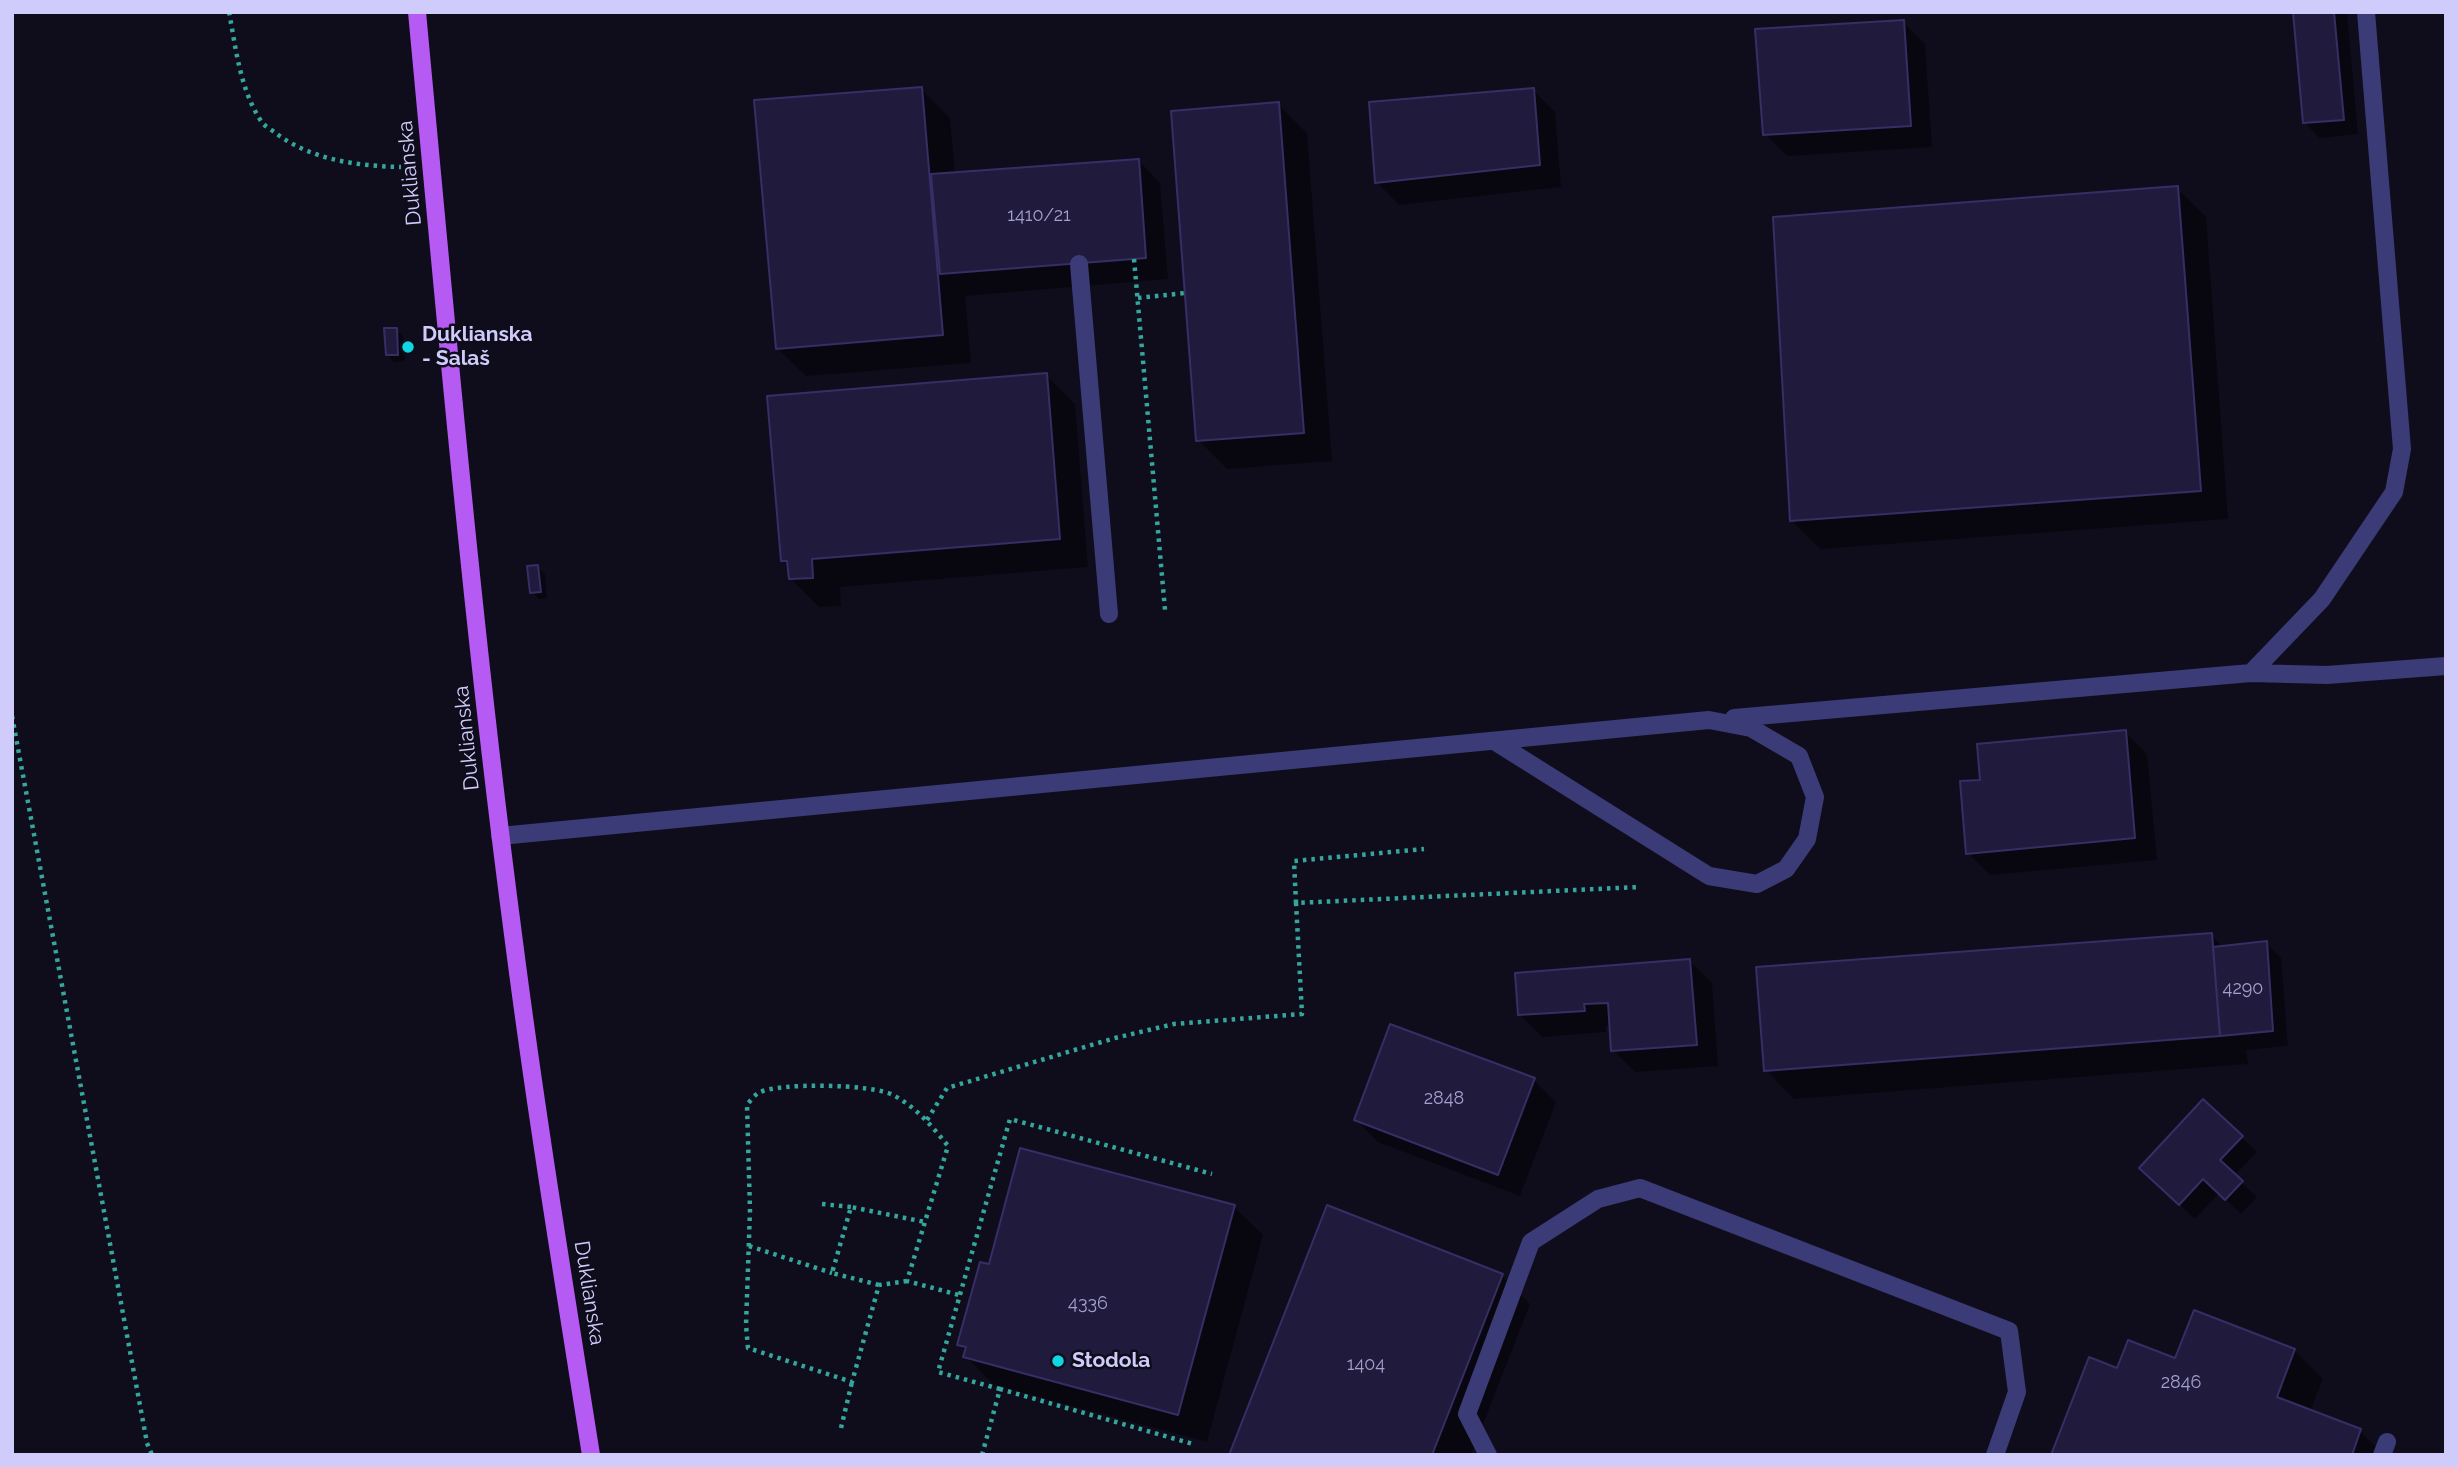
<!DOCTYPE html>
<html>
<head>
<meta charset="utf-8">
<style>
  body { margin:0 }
  #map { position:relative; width:2458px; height:1467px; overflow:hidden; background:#0f0d1c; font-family:Raleway,sans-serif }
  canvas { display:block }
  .frame { position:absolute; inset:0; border:14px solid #cfccfb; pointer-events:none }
</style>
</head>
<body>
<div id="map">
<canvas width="2458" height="1467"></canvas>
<div class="frame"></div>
</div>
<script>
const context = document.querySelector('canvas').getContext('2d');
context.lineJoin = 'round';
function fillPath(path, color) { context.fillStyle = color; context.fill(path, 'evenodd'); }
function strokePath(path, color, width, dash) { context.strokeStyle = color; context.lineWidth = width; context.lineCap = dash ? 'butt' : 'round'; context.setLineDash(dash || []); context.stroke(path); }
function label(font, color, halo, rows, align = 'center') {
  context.font = font + ' Raleway,sans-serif'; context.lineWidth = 5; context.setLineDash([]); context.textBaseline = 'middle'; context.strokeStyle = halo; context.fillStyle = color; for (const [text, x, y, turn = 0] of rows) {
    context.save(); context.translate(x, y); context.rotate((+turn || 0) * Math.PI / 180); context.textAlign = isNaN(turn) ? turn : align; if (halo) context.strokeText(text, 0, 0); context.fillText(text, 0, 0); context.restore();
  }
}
const shadow = new Path2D(`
  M2295 12H2347L2358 134 2320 138 2305 123Z
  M1903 22 1925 44 1932 147 1787 156 1765 134Z
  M921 89 950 118 955 174 1138 160 1160 183 1168 279 965 296 971 363 806 376 777 348Z
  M1533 90 1555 112 1561 187 1399 205 1377 183Z
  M1278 104 1307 133 1332 461 1227 469 1198 440Z
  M2177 188 2206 217 2228 519 1820 549 1792 521Z
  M396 329 403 337 405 361 394 362 387 355Z
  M1046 375 1075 404 1088 567 840 587 841 606 819 607 790 578 789 567 782 560Z
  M538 567 545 574 547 598 539 599 532 592Z
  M2125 732 2147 754 2157 860 1990 875 1968 853 1982 781Z
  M2211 935 2224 948 2266 943 2281 958 2288 1046 2246 1050 2248 1064 1794 1099 1766 1070Z
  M1690 961 1712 983 1718 1066 1635 1072 1613 1050 1611 1025 1606 1026V1032L1542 1037 1520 1015Z
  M1534 1080 1556 1102 1520 1196 1378 1142 1356 1120Z
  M2203 1101 2257 1152 2234 1176 2257 1197 2241 1214 2219 1193 2195 1219 2157 1183Z
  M1234 1207 1263 1235 1207 1442 994 1385 965 1356 967 1352 959 1344 990 1266Z
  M1502 1276 1530 1304 1471 1455H1231Z
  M2294 1350 2323 1379 2310 1411 2360 1431 2384 1455H2053L2118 1371 2176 1361Z`);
const building = new Path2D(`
  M2293 12H2334L2344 120 2303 123Z
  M1904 20 1911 126 1763 135 1755 29Z
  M922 87 943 335 776 349 754 100Z
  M1534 88 1540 165 1375 183 1369 102Z
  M1279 102 1304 433 1196 441 1171 111Z
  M1139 159 1146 258 940 274 931 174Z
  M2178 186 2201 491 1790 521 1773 217Z
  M384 328H397L398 355H386Z
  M1047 373 1060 539 812 559 813 578 789 579 787 561H781L767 396Z
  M538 565 541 592 530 593 527 566Z
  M2126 730 2135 838 1966 854 1960 781 1980 780 1977 744Z
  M2212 933 2220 1036 1764 1071 1756 967Z
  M2267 941 2273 1031 2220 1036 2213 947Z
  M1690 959 1697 1045 1611 1051 1608 1003 1584 1004 1585 1011 1518 1015 1515 973Z
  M1390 1024 1535 1078 1498 1175 1354 1120Z
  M2203 1099 2243 1136 2220 1160 2243 1181 2225 1200 2203 1179 2179 1205 2139 1168Z
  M1020 1148 1235 1205 1178 1415 963 1357 966 1347 957 1345 980 1262 989 1264Z
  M1327 1205 1503 1274 1432 1455H1229Z
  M2194 1310 2295 1349 2277 1397 2361 1429 2352 1455H2051L2089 1357 2117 1368 2128 1340 2175 1358Z`);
const path = new Path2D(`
  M229 12C236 49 240 89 261 121 264 126 272 130 277 134 312 160 358 166 401 167
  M1134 259 1165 610
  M1138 298 1185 293
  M12 716 147 1443 152 1455
  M1296 903 1294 861 1424 849
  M927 1120 947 1088 1115 1038 1174 1024 1302 1014 1296 903 1639 887
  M822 1204 851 1207
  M749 1246 832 1273
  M907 1281 879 1285 852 1382 748 1348 746 1325 750 1210 747 1105C750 1101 754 1096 758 1093 778 1082 872 1084 893 1095 916 1107 932 1126 948 1146L907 1281 959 1295
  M879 1285 832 1273 851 1207 925 1222
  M1000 1389 938 1372 1010 1119 1212 1174
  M841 1428 852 1382
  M982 1455 1000 1389 1193 1444`);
const lane = new Path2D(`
  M1079 264 1109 614
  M2251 673 2327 675 2446 666
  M1734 718 2251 673 2322 599 2394 492 2402 449 2366 12
  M500 836 1709 720 1751 728 1799 756 1815 797 1807 839 1786 869 1757 884 1709 876 1494 741
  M1488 1455 1467 1414 1531 1242 1598 1199 1640 1188 2009 1331 2017 1392 1995 1455
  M2382 1455 2387 1442`);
const primary = new Path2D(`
  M417 12C446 322 473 633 514 942 536 1113 564 1284 591 1455`);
const markers = [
  [408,347,7,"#10d6e3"],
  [1058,1361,7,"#10d6e3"]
];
const numberNames = [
  ["1410/21",1039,216],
  ["4290",2243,989],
  ["2848",1444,1099],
  ["4336",1088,1304],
  ["1404",1366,1365],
  ["2846",2181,1383]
];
const streetNames = [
  ["Duklianska",410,173,-95],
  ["Duklianska",467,738,-96],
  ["Duklianska",589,1293,81]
];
const poiNames = [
  ["Duklianska",422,335],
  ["- Salaš",422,359],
  ["Stodola",1072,1361]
];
fillPath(shadow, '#0007');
fillPath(building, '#201a3c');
strokePath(building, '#372e66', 2);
strokePath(path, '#35a69b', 4.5, [3.5, 5]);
strokePath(lane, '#3b3b78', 18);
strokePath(primary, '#b55bf3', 18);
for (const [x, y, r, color] of markers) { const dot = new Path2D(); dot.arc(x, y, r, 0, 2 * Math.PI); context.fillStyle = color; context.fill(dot); strokePath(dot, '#0f0d1c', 2.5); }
label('18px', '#a3a0cb', null, numberNames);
label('21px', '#cfccfb', '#0f0d1c', streetNames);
label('bold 21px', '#cfccfb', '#0f0d1c', poiNames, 'left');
</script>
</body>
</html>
